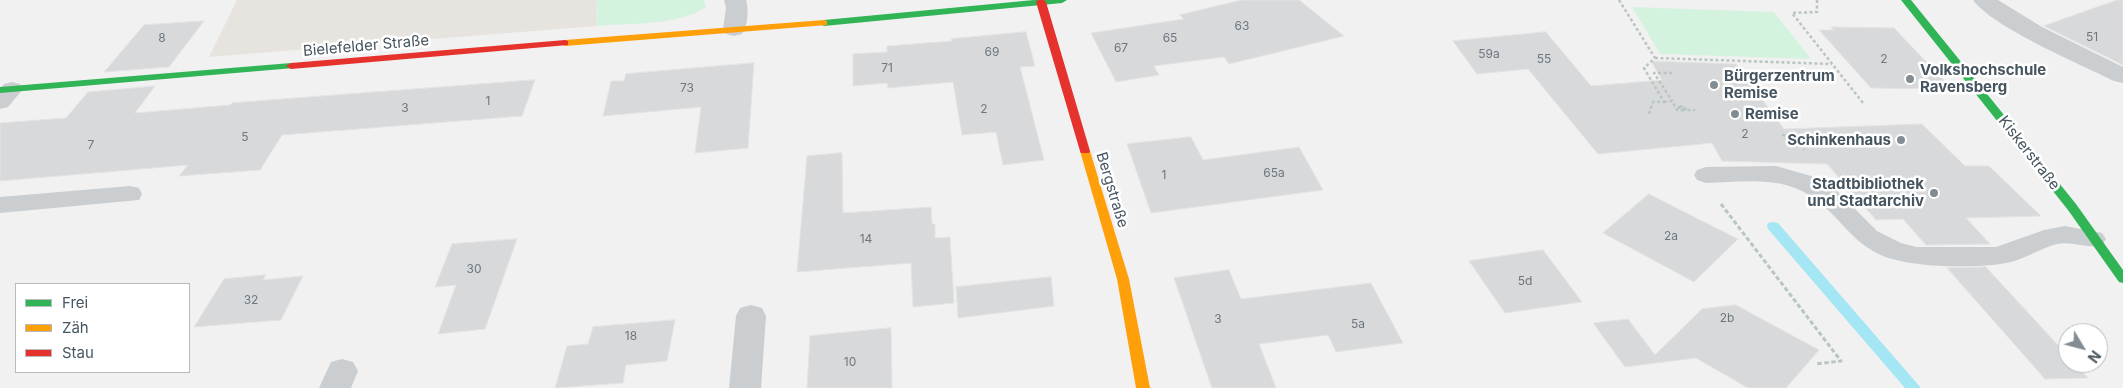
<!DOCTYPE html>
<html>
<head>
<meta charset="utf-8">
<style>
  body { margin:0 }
  #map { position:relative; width:2123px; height:388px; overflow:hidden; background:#f2f1f1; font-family:Inter,sans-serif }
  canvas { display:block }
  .legend { position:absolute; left:15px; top:283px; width:175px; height:90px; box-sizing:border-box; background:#fff; border:1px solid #b5bbbf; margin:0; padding:6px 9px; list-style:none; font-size:15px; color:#465560 }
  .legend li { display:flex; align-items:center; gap:10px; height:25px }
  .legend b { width:25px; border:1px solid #b5bbbf }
  .north { position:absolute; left:2058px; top:323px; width:50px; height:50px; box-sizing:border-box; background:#fff; border:1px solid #b5bbbf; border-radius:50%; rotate:127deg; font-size:14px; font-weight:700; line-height:20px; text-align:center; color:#465560 }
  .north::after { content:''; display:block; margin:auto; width:18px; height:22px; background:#828c93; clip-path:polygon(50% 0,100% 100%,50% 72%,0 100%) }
</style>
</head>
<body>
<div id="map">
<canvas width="2123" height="388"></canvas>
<ul class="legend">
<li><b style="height:6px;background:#30b455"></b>Frei</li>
<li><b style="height:6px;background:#ff9f0a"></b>Zäh</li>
<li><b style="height:6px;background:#e5322d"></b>Stau</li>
</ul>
<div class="north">N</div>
</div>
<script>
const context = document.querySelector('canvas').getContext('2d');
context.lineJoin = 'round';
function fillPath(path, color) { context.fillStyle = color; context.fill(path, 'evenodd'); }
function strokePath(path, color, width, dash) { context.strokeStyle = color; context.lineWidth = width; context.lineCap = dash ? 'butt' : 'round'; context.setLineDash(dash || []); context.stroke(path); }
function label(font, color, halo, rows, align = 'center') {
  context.font = font + ' Inter,sans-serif'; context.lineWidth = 5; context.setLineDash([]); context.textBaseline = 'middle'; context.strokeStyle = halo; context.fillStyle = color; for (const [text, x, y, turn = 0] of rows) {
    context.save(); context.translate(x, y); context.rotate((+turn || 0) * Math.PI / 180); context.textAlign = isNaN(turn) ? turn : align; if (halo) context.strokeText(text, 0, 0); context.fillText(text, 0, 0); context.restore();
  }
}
const commercial = new Path2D(`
  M237 0H597L596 26 209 57Z`);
const green = new Path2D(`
  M597 0H704L706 7C678 26 630 23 596 26Z
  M1632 7 1774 12 1811 59 1660 54Z`);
const stream = new Path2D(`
  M1773 222 1778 223 1921 388H1905L1768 229 1767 226 1768 223Z`);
const building = new Path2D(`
  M1242 0H1299L1344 36 1229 64 1224 57 1154 66 1159 75 1116 82 1091 33 1184 19 1180 15Z
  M2117 0H2123V65L2044 26Z
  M204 21 169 67 104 72 144 25Z
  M1831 27 1894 28 1952 89 1871 88 1819 30H1834Z
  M1026 32 1035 66 1020 67 1044 160 1003 165 996 132 962 135 953 82 888 88 887 83 853 86V54L887 52V46L952 41 951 39Z
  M1546 32 1591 86 1662 80 1651 61 1736 64 1784 129 1922 124 1965 166H1989L2041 216 1966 218 1990 244 1926 245 1903 219 1876 220 1827 164 1722 161 1712 143 1598 154 1528 69 1477 74 1453 41Z
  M754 63 748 148 695 153 701 107 603 116 611 81H624L626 74Z
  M535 80 522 116 282 135 260 170 179 176 188 165 0 181V123L66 118 88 92 155 86 135 113 230 105 232 103Z
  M1191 137 1203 160 1299 147 1323 190 1151 213 1127 144Z
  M842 153 843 213 931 207 932 224H935V238L950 237 954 303 913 307 911 263 797 272 807 156Z
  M1649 194 1702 221 1738 239 1694 282 1603 233Z
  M517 239 485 329 438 334 456 285 435 287 452 244Z
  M1543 250 1582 302 1505 313 1469 261Z
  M1986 267 2068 356V363H2075L2088 378 2045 379 1947 268Z
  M1229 270 1241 299 1371 283 1403 343 1336 352 1328 335 1259 344 1276 388H1212L1174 278Z
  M266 275 263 280 303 276 281 320 194 327 224 279Z
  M1051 277 1054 306 958 318 956 287Z
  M1736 305 1819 350 1786 388H1748L1696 358 1625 367 1593 323 1628 319 1655 355 1702 309Z
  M675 320 667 361 626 365 623 383 555 388 567 346 588 344 593 327Z
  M891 328 892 388H807L810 336Z`);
const pathFar1 = new Path2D(`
  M1619 0 1655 58 1644 68 1664 102H1653L1649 114
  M1817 0V12L1792 13 1863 103
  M1655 58 1832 64
  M1672 73H1654L1672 101
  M1664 102 1672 101 1677 110H1686L1684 107
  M1679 109V105L1686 109
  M1782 135 1826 137
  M1795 135 1804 150`);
const path = new Path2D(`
  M1721 204 1841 361 1815 364`);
const lane = new Path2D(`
  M12 82 20 84 23 89 8 107 0 109V89L4 84Z
  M1776 166 1811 176 1834 188 1877 231 1901 243 1916 247H1996L2044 230 2065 226 2102 233 2106 239 2102 245C2087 249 2072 241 2057 244 2041 248 2027 258 2011 262 1980 269 1912 268 1883 256 1851 242 1842 219 1816 200 1785 175 1743 182 1706 183L1697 180 1694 175 1697 170 1706 167Z
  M130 186 139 188 142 194 139 200 0 213V197Z`);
const street = new Path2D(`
  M724 0H746C749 10 748 25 742 34L734 36 726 34 723 29 726 8Z
  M1973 0H1998L2042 27 2123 67V83L2114 81C2082 65 1992 27 1973 0Z
  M751 305 762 308 766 316 761 388H729L736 316 740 308Z
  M342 359 353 362 358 371 351 388H319L331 362Z`);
const fast = new Path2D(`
  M1034 0H1067L1062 3 824 26 819 23 824 20Z
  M1901 0H1911L2076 204 2123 270V283L2119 282 2068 210Z
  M291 63 294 64 296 66 294 68 0 93V87Z`);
const slow = new Path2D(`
  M824 20 827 21V25L565 46 560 43 565 40Z
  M1085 148 1090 151 1129 279 1150 388H1136L1117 279 1080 151Z`);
const jam = new Path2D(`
  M1038 0H1044L1046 2 1090 151 1089 153H1081L1080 151 1036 2Z
  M565 40 568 41V45L291 69 286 66 291 63Z`);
const pathBridge = new Path2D(`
  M1682 110H1695`);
const markers = [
  [1910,79,5,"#828c93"],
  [1714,85,5,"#828c93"],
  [1735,114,5,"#828c93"],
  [1901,140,5,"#828c93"],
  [1934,193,5,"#828c93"]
];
const numberNames = [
  ["63",1242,26],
  ["51",2092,37],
  ["8",162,38],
  ["65",1170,38],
  ["67",1121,48],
  ["69",992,52],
  ["59a",1489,54],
  ["55",1544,59],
  ["2",1884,59],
  ["71",887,68],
  ["73",687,88],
  ["1",488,101],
  ["3",405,108],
  ["2",984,109],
  ["2",1745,134],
  ["5",245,137],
  ["7",91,145],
  ["65a",1274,173],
  ["1",1164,175],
  ["2a",1671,236],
  ["14",866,239],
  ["30",474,269],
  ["5d",1525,281],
  ["32",251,300],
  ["2b",1727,318],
  ["3",1218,319],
  ["5a",1358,324],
  ["18",631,336],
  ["10",850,362]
];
const streetNames = [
  ["Bielefelder Straße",366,46,-5],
  ["Kiskerstraße",2029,153,52],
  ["Bergstraße",1112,190,73]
];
const poiNames = [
  ["Volkshochschule",1920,70],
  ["Ravensberg",1920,87],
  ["Bürgerzentrum",1724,76],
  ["Remise",1724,93],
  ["Remise",1745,114],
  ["Schinkenhaus",1891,140,"right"],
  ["Stadtbibliothek",1924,184,"right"],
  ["und Stadtarchiv",1924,201,"right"]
];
fillPath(commercial, '#e7e4df');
fillPath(green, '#d4f3de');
fillPath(stream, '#a4e6f4');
fillPath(building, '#d8d9da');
strokePath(building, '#e3e3e4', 1);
strokePath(pathFar1, '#b8c6c1', 2.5, [3, 2.5]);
strokePath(path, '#b8c6c1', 3, [4.5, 2.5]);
fillPath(lane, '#caced1');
fillPath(street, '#caced1');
fillPath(fast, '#30b455');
fillPath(slow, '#ff9f0a');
fillPath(jam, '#e5322d');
strokePath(pathBridge, '#b8c6c1', 2.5, [3, 2.5]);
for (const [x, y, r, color] of markers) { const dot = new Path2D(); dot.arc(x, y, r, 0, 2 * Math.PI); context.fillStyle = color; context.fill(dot); strokePath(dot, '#fff', 2); }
label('12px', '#6c7780', null, numberNames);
label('15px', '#465560', '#fff', streetNames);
label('bold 15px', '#465560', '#fff', poiNames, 'left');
</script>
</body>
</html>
